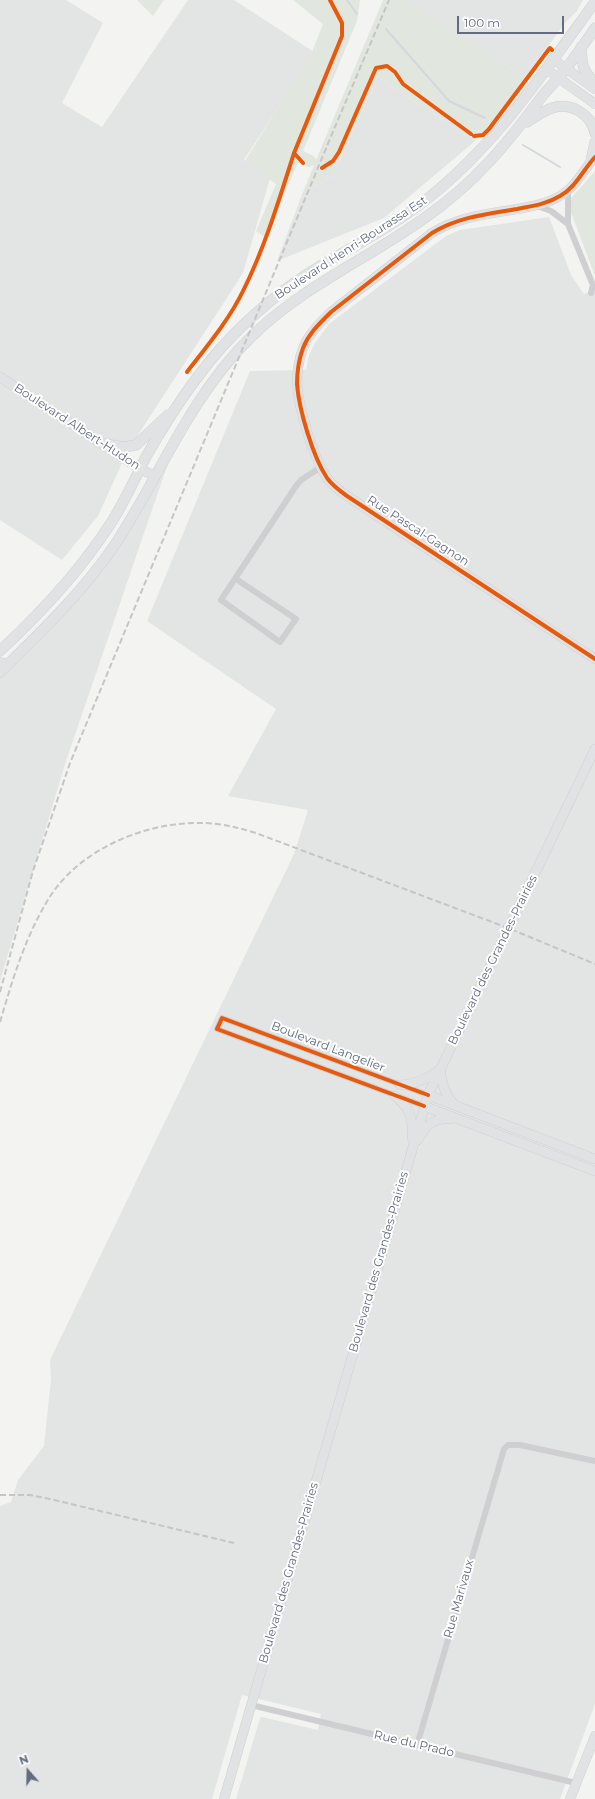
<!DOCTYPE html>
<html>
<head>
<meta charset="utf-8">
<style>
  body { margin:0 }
  #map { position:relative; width:595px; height:1799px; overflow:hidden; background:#f3f4f1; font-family:Montserrat,sans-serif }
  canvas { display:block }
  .north { position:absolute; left:8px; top:1751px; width:40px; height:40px; -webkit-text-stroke:3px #fff; paint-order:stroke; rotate:340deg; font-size:11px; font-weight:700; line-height:16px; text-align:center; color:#626b83 }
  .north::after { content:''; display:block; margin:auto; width:14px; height:18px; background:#626b83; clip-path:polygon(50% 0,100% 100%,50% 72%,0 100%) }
  .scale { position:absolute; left:457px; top:16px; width:107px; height:18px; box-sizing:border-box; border:2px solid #626b83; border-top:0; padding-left:5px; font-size:12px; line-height:14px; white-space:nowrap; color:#626b83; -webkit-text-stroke:3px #fff; paint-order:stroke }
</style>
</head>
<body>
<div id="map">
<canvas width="595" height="1799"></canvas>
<div class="north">N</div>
<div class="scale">100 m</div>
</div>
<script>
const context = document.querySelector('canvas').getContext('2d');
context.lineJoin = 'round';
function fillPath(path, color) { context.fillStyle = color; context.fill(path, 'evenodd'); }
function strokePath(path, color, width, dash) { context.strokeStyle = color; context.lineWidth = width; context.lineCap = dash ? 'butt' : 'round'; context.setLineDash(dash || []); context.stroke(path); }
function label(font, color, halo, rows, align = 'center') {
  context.font = font + ' Montserrat,sans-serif'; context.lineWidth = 4; context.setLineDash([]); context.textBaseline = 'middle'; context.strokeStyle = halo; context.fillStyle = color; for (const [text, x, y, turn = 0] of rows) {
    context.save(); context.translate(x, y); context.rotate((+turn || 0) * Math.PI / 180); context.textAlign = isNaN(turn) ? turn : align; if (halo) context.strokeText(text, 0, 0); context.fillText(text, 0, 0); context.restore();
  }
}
const built = new Path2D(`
  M0 0H66L103 23 62 103 102 127 188 0H234L314 52 244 160 270 178 243 273 127 452 98 516 62 560 0 520Z
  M405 0H583L577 11 565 23 525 77Z
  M376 76 475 141 384 218 277 261 303 192 333 176Z
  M549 217 571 275 584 294 595 290V1704L560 1799H236L260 1718 262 1717 318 1730 321 1714 242 1695 212 1799H0V1506L11 1502 18 1480 44 1446 51 1379 50 1360 294 854 308 810 228 796 276 709 147 621 250 371 306 370 309 355 315 343 329 324 446 236 460 230Z
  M177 437 66 761 0 981V673L101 565Z`);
const green = new Path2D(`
  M137 0H164L153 16Z
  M293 0H360L357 21 303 151 314 156 316 160 383 0H406L525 77 502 110 475 141 376 76 333 176 303 192 314 165 309 167 298 163 265 237 256 231 276 184 245 161 312 52 323 24Z
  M595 171V276L570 210 571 198Z`);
const stream = new Path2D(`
  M347 0 357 14
  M386 29 449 101 485 118
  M523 145 560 167`);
const street = new Path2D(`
  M568 190V224
  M537 206 551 211 568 224 593 285 591 293
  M236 579 296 619 280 642 221 600 296 486 301 480 321 467
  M424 1106 217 1029 222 1018 428 1095
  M251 1705 576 1783
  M417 1745 504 1449 508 1445H520L595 1461`);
const secondary = new Path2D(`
  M553 59 595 89
  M546 69 595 104
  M595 157C583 170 576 187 560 196 547 204 532 206 517 209 487 214 458 217 432 233L331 312C320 323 309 333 303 348 299 359 297 372 297 384 299 410 313 457 327 478 332 485 340 491 347 496L595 659
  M0 377 140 469 155 476
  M0 662 8 664
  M440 1069C442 1082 444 1094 454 1104
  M400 1085C415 1084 428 1079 439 1070
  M428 1095 595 1159
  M395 1096C411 1109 413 1118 412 1138
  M424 1106 595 1171
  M418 1140C425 1126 434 1117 451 1119
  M224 1799 428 1095 595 749
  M570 1799 595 1736`);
const primary = new Path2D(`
  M581 47C582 65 582 70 595 83
  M527 122C535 117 543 111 552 108 571 102 591 114 595 133
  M591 161 595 142
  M104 444 124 447 136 445 168 415
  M0 651C42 612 80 571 111 523 125 501 135 478 147 455 168 418 192 381 221 348 249 317 281 290 317 268 354 246 393 226 427 199 496 145 544 72 595 2
  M0 672C42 631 83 592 116 543 161 474 190 397 250 338 301 287 368 259 426 217 476 182 507 144 543 95 549 88 555 82 561 75 573 60 584 44 595 28`);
const rail = new Path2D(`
  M0 992 33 871 70 763 332 134 389 0
  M0 1022C13 978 26 934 51 895 85 844 158 817 217 824 231 826 243 829 256 833L508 928 595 964
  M0 1495H30L50 1499 234 1543`);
const cycleway = new Path2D(`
  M474 136 483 135 489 129 549 49 550 48 552 50
  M595 157C583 170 576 187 560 196 547 204 532 206 517 209 487 214 458 217 432 233L331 312C320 323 309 333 303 348 299 359 297 372 297 384 299 410 313 457 327 478 332 485 340 491 347 496L595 659
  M303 163 294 153 342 36V23L330 0
  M322 168 333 161 339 152 376 68 387 66 395 72 403 84 471 134
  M187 372C207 346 229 320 243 291 265 247 279 200 294 153
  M424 1106 217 1029 222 1018 428 1095`);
const streetNames = [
  ["Boulevard Henri-Bourassa Est",351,248,-33],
  ["Boulevard Albert-Hudon",77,427,33],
  ["Rue Pascal-Gagnon",418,531,33],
  ["Boulevard des Grandes-Prairies",493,960,-64],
  ["Boulevard Langelier",328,1047,21],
  ["Boulevard des Grandes-Prairies",379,1262,-74],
  ["Boulevard des Grandes-Prairies",289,1573,-74],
  ["Rue Marivaux",459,1599,-74],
  ["Rue du Prado",414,1744,13]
];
fillPath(built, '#e3e4e4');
fillPath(green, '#e1e7df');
strokePath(stream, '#d4d8dd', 2);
strokePath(secondary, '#d0d1d2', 10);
strokePath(primary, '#cfd1d2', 11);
strokePath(street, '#cfcfd1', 6);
strokePath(secondary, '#e1e2e3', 9);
strokePath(primary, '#e1e2e3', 10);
strokePath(rail, '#c5c5c6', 2, [6, 3]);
strokePath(cycleway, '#e8590c', 4);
label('12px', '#626b83', '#fff', streetNames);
</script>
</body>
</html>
